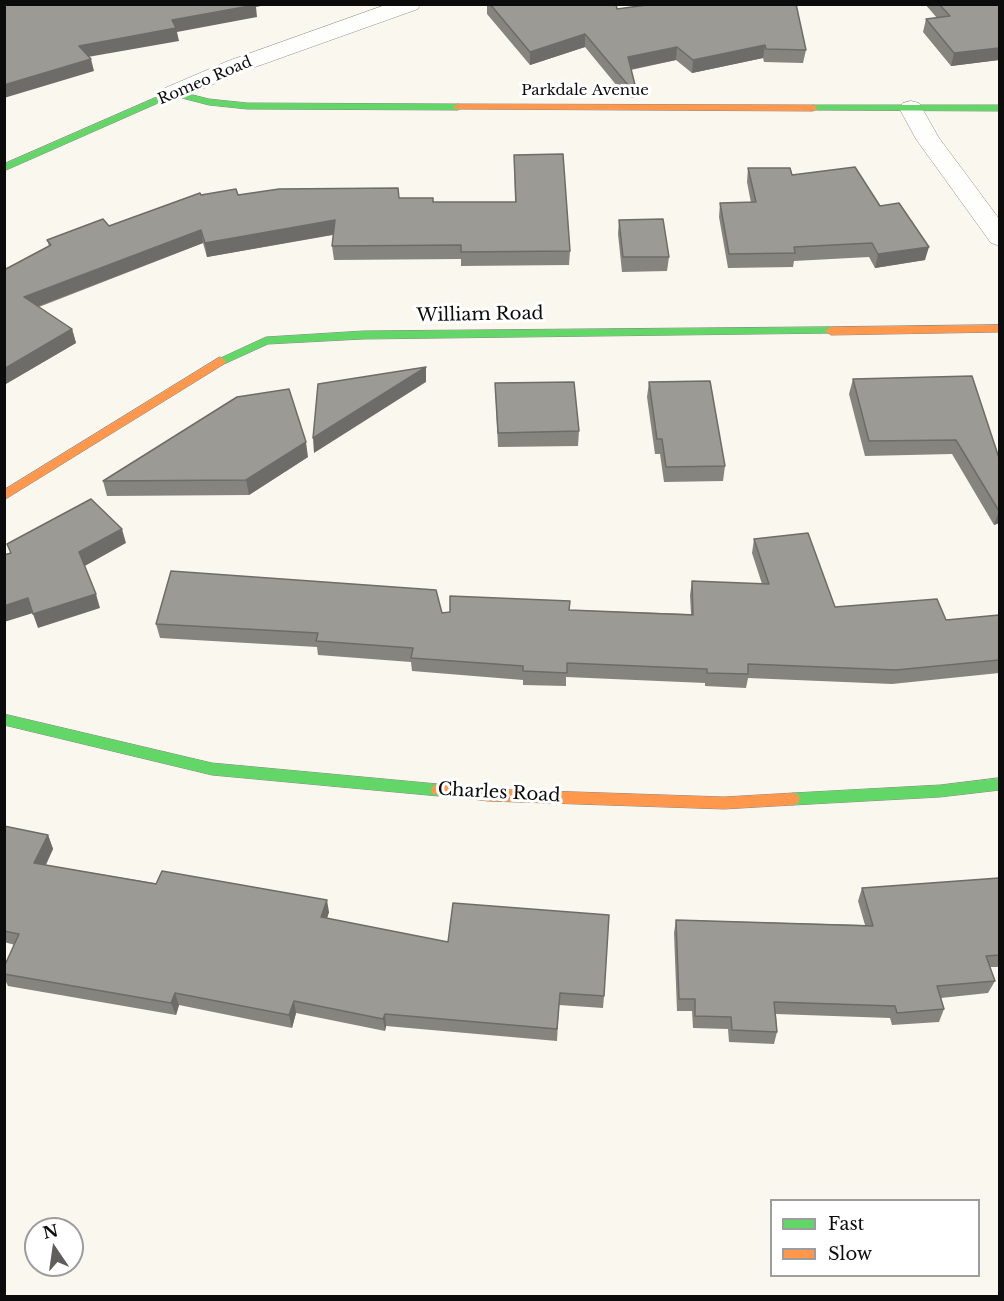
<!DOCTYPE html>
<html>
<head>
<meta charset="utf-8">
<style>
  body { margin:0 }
  #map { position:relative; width:1004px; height:1301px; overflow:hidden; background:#faf7ee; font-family:"Libre Baskerville",serif }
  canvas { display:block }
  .frame { position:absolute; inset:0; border:6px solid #0b0b0b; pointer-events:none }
  .legend { position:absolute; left:770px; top:1199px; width:210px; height:78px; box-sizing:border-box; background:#fff; border:2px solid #9d9d9d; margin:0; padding:8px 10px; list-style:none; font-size:18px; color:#0b0b0b }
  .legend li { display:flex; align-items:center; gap:12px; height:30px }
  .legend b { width:30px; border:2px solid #9d9d9d }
  .north { position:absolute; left:24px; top:1217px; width:60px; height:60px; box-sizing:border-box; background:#fff; border:2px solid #9d9d9d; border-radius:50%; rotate:347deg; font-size:16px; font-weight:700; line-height:24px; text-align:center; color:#0b0b0b }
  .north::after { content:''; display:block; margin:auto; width:21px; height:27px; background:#5f5e5a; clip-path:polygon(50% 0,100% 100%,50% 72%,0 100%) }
</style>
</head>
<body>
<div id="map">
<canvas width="1004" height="1301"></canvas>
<div class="frame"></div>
<ul class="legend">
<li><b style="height:8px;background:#63d668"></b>Fast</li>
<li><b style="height:8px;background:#ff974d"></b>Slow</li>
</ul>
<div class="north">N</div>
</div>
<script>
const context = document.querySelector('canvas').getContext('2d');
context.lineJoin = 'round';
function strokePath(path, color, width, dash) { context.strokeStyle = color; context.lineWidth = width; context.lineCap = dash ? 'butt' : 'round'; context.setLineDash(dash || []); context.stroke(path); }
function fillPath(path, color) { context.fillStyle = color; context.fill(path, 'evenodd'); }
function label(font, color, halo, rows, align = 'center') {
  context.font = font + ' "Libre Baskerville",serif'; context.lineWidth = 6; context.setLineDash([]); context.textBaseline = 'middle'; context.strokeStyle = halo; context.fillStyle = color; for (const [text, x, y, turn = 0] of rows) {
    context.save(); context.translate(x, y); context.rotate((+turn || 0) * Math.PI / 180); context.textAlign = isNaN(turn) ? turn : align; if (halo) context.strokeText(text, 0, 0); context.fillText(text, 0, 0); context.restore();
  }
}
const street = new Path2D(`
  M388 4H420L418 9 244 71 181 98 173 100 165 98 162 93 165 88 228 61Z
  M911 101 919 103 939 138 1000 220V246L991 243 916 139 899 108 903 103Z`);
const fast = new Path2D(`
  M173 90 209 99 247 103 458 104 463 107 458 110 247 109 209 105 174 96 4 171V164Z
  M813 105H1000V111L810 110 808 108Z
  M831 327 837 331 835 333 363 339 268 344 224 364 220 365 214 361 266 337 363 331Z
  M4 714 212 763 438 784 443 786 445 790 443 794 438 796 212 775 4 725Z
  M1000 778V790L940 797 793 805 788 803 786 799 788 795 793 793 940 785Z`);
const slow = new Path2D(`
  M458 104 813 105 818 108 813 111 455 109 453 107Z
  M1000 325V332L831 335 825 331 831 327Z
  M220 357 226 361 224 364 4 500V490Z
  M438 784 488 789 724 797 793 793 798 795 800 799 798 803 793 805 724 809 488 801 433 794 431 790 433 786Z`);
const wall = new Path2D(`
  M487 4H616L617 9 806 50 803 63 764 62 763 58 692 73 676 60 631 70 635 85 634 98H627L585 47 530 65 487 14Z
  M925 4H999V60L951 66 923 32 926 19 937 18Z
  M514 155 570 251 569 265 461 266V259L334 260 332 246 333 235 207 257 203 243 39 307 72 329 76 343 4 385 49 246 47 240 109 226 201 195 399 198 434 202H515Z
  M748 168 792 175 880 206 925 260 875 268 869 257 794 261 793 267 728 268 719 217 720 203H751L747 182Z
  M619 220 669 257 667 271 622 272 618 234Z
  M853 379 999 458V523L994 525 952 454 865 456 849 394Z
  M649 382 725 466 723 481 664 482 660 454H655L647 397Z
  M495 383 579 431 578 446 498 447Z
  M308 457 249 495 107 496 103 481Z
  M754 539 835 607 946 620 999 615V673L892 684 748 678 746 688 705 686V683L566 677V686L523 685V680L412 671 411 662 318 655 317 647 160 638 156 624 442 613 569 610 691 614 690 595 692 581 762 584 752 553Z
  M4 826 48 835 53 849 46 865 329 912 327 918 604 996 603 1008 559 1005 557 1041 386 1026 385 1031 296 1013 292 1028 179 1005 176 1015 8 986 4 978V967L15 945 4 942Z
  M999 878V967H990L995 981 988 993 941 998 944 1009 939 1022 892 1025 890 1018 776 1014 777 1032 774 1044 729 1042 728 1029 693 1028 692 1011H677L674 933 676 920 865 925 858 901 862 888Z`);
const shadedWall = new Path2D(`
  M251 4H270L256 7 257 17 177 32 179 41 82 58 79 46 172 20Z
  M585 34V47L530 65V52Z
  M765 45 763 58 692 73 693 60Z
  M677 47 676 60 627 70 628 57Z
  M999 48V60L951 66 954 53Z
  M91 59 94 71 4 98V85Z
  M335 220 336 234 207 257 205 243Z
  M201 230 203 243 28 310 24 297Z
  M929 247 925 260 875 268 878 254Z
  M72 329 76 343 4 385V369Z
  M426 367V382L314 453 313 438Z
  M306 442 308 457 249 495 246 480Z
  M999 511V523L994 525Z
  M122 529 126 543 83 567 79 552Z
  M96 594 100 608 38 628 33 614Z
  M28 598 33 613 4 622V606Z
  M48 835 53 849 40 876 34 863Z
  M327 900 329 912 323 930 321 917Z
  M175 993 179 1005 176 1015 171 1003Z
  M294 1001 296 1013 292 1028 289 1015Z
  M385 1014 386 1026 385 1031 383 1019Z`);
const building = new Path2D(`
  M4 4H255V5L172 20 176 28 79 46 91 59 4 85Z
  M490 4H616L617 9 654 4H796L806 50 766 49 765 45 693 60 677 47 628 57 635 85H628L585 34 530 52Z
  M939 4H999V48L954 53 926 19 950 16Z
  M563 154 570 251 461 252V245L332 246 335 220 205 243 201 230 24 297 72 329 4 369V270L51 245 47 240 103 219 109 226 200 193 201 195 236 189 238 195 279 189 398 188 399 198H433V202H516L514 155Z
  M855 167 880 206 899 203 929 247 878 254 872 243 794 247 795 253 729 254 720 203 756 202 748 168H790L792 175Z
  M663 219 669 257H623L619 220Z
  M426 367 313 438 318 384Z
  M972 376 999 458V511L956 440 869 441 853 379Z
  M710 381 725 466 666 467 662 439H657L649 382Z
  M574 382 579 431 498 433 495 383Z
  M289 389 306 442 246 480 103 481 237 397Z
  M91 499 122 529 79 552 96 594 33 614 28 598 4 606V555L11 553 7 544Z
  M808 533 835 607 937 599 946 620 999 615V660L896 670 748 664V674L707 673V669L567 663V673L523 671V666L411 658 413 648 316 641 318 633 156 624 171 571 436 590 442 613 450 612V596L570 601 569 610 693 615 692 581 769 584 754 539Z
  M4 826 48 835 34 863 156 884 162 871 327 900 321 917 448 942 453 903 609 915 604 996 560 993 557 1029 385 1014 383 1019 294 1001 289 1015 175 993 171 1003 4 974V967L19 934 4 931Z
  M999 878V955L986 956 995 981 937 986 944 1009 897 1013 895 1006 774 1002 777 1032 732 1030 731 1017 695 1016V999H679L676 920 873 926 862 888Z`);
const farStreetnames = [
  ["Romeo Road",205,81,-23],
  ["Parkdale Avenue",585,91]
];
const streetNames = [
  ["William Road",480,315,-1],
  ["Charles Road",499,793,3]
];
strokePath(street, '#93918d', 1);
strokePath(fast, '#898884', 1);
strokePath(slow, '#898884', 1);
fillPath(street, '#fefefc');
fillPath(fast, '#63d668');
fillPath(slow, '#ff974d');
fillPath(wall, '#86847f');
fillPath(shadedWall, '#6d6c68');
fillPath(building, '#9c9a94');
strokePath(building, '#6d6c68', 1.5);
label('15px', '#0b0b0b', '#fff', farStreetnames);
label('18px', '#0b0b0b', '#fff', streetNames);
</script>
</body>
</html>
